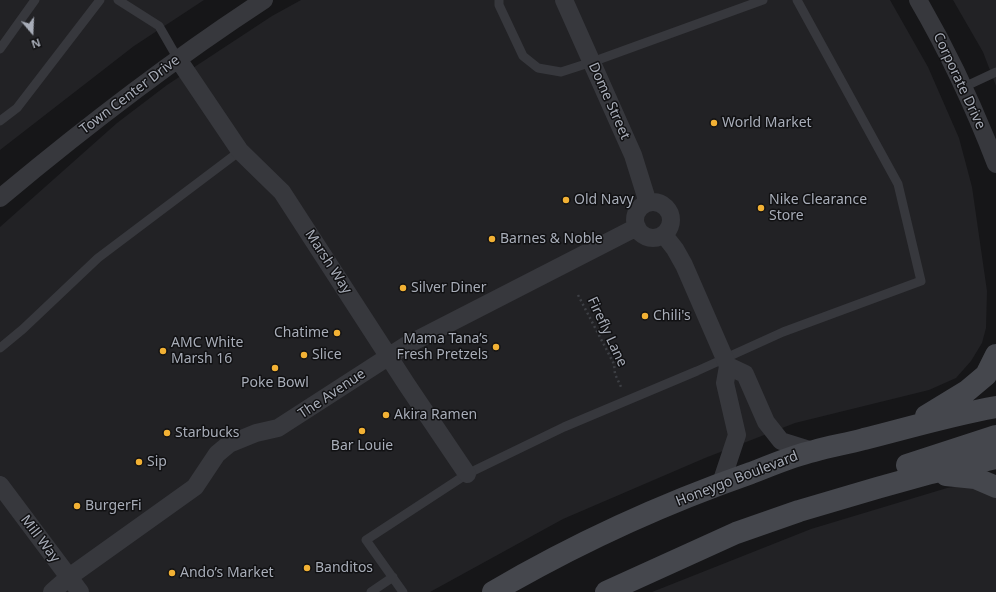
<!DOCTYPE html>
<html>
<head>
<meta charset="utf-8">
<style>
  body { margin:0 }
  #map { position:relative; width:996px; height:592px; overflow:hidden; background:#161618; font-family:"Noto Sans",sans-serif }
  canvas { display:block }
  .north { position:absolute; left:12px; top:12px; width:40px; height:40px; -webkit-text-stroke:3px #111113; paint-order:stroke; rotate:161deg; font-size:11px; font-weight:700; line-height:16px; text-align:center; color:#a8adb8 }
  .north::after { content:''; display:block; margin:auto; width:14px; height:18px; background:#a8adb8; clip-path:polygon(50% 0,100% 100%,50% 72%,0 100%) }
</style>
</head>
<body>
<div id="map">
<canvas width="996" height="592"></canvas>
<div class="north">N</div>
</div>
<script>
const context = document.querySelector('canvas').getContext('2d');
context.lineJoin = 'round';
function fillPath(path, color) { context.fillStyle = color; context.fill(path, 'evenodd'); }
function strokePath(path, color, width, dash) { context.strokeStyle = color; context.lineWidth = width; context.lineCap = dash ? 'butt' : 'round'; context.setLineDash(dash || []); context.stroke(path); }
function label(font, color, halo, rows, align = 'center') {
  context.font = font + ' "Noto Sans",sans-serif'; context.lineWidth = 3; context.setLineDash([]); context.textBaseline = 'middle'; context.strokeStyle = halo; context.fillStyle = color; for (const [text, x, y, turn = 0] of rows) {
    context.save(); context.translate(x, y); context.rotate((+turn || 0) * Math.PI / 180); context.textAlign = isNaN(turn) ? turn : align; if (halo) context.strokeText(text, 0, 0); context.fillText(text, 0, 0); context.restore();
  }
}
const built = new Path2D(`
  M0 0H204L134 46 0 150Z
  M301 0H890L928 67 959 138 972 187 987 291 986 328 982 343 971 361 956 378 929 390 795 423 705 458 563 519 430 592H0V227L117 123 167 85 272 16Z
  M953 0H996V86L983 52Z
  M996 481V592H652L811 529 947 488Z`);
const path = new Path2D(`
  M578 295 614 364 615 374 622 389`);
const service = new Path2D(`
  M118 0 159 26 178 59
  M499 0V5L523 56 538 68 561 72 592 62 763 0
  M0 49 35 0
  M964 87 996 72
  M0 121 17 108 100 0
  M0 348 23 329 98 258 240 151
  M371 592 393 577
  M403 592 366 540 467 474 564 427 697 371 783 332 921 281 898 184 797 0`);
const minor = new Path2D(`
  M564 0 633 155 648 203
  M918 0C949 53 974 107 996 164
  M178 59 240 151 282 192 407 385 467 474
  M0 198C85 127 172 60 264 0
  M635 220a18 18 0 1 1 36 0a18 18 0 1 1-36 0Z
  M664 235 675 249 684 265 728 366 725 383 737 435 721 483
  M728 366 745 374 766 422 781 441 813 451
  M0 485 80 592
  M52 592 69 577 195 487 217 454 229 444 256 433 278 428 405 346 637 227`);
const secondary = new Path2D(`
  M926 416 967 391 986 375 996 355
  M907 465 996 436
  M946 475 975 478 996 487
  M493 592C575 544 662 504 751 473 772 465 792 456 814 451 830 446 847 444 864 439 908 428 951 415 996 407
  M606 592 736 533 799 511 877 488 931 473 996 458`);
const markers = [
  [714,123,4,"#f2b134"],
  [566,200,4,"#f2b134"],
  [761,208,4,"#f2b134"],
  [492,239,4,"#f2b134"],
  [403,288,4,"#f2b134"],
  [645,316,4,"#f2b134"],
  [337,333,4,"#f2b134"],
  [496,347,4,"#f2b134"],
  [163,351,4,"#f2b134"],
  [304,355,4,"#f2b134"],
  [275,368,4,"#f2b134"],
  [386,415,4,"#f2b134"],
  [362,431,4,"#f2b134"],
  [167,433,4,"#f2b134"],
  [139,462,4,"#f2b134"],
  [77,506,4,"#f2b134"],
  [307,568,4,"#f2b134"],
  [172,573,4,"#f2b134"]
];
const streetNames = [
  ["Corporate Drive",959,81,65],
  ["Town Center Drive",130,95,-37],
  ["Dome Street",609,101,66],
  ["Marsh Way",328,262,57],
  ["Firefly Lane",607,332,65],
  ["The Avenue",332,394,-34],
  ["Honeygo Boulevard",737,479,-21],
  ["Mill Way",40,539,53]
];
const poiNames = [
  ["World Market",722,123],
  ["Old Navy",574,200],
  ["Nike Clearance",769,200],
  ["Store",769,216],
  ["Barnes & Noble",500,239],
  ["Silver Diner",411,288],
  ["Chili's",653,316],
  ["Chatime",329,333,"right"],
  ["Mama Tana’s",488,339,"right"],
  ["Fresh Pretzels",488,355,"right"],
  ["AMC White",171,343],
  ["Marsh 16",171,359],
  ["Slice",312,355],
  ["Poke Bowl",275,383,"center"],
  ["Akira Ramen",394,415],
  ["Starbucks",175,433],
  ["Bar Louie",362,446,"center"],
  ["Sip",147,462],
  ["BurgerFi",85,506],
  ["Banditos",315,568],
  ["Ando’s Market",180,573]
];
fillPath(built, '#222225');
strokePath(path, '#3d3f44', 2.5, [2, 3]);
strokePath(service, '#37383d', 9);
strokePath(minor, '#37383d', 18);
strokePath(secondary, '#45474d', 22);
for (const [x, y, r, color] of markers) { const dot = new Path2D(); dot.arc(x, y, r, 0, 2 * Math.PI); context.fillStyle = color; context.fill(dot); strokePath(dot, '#111113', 1.5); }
label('14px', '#a8adb8', '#111113', streetNames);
label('14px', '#a8adb8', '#111113', poiNames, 'left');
</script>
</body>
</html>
